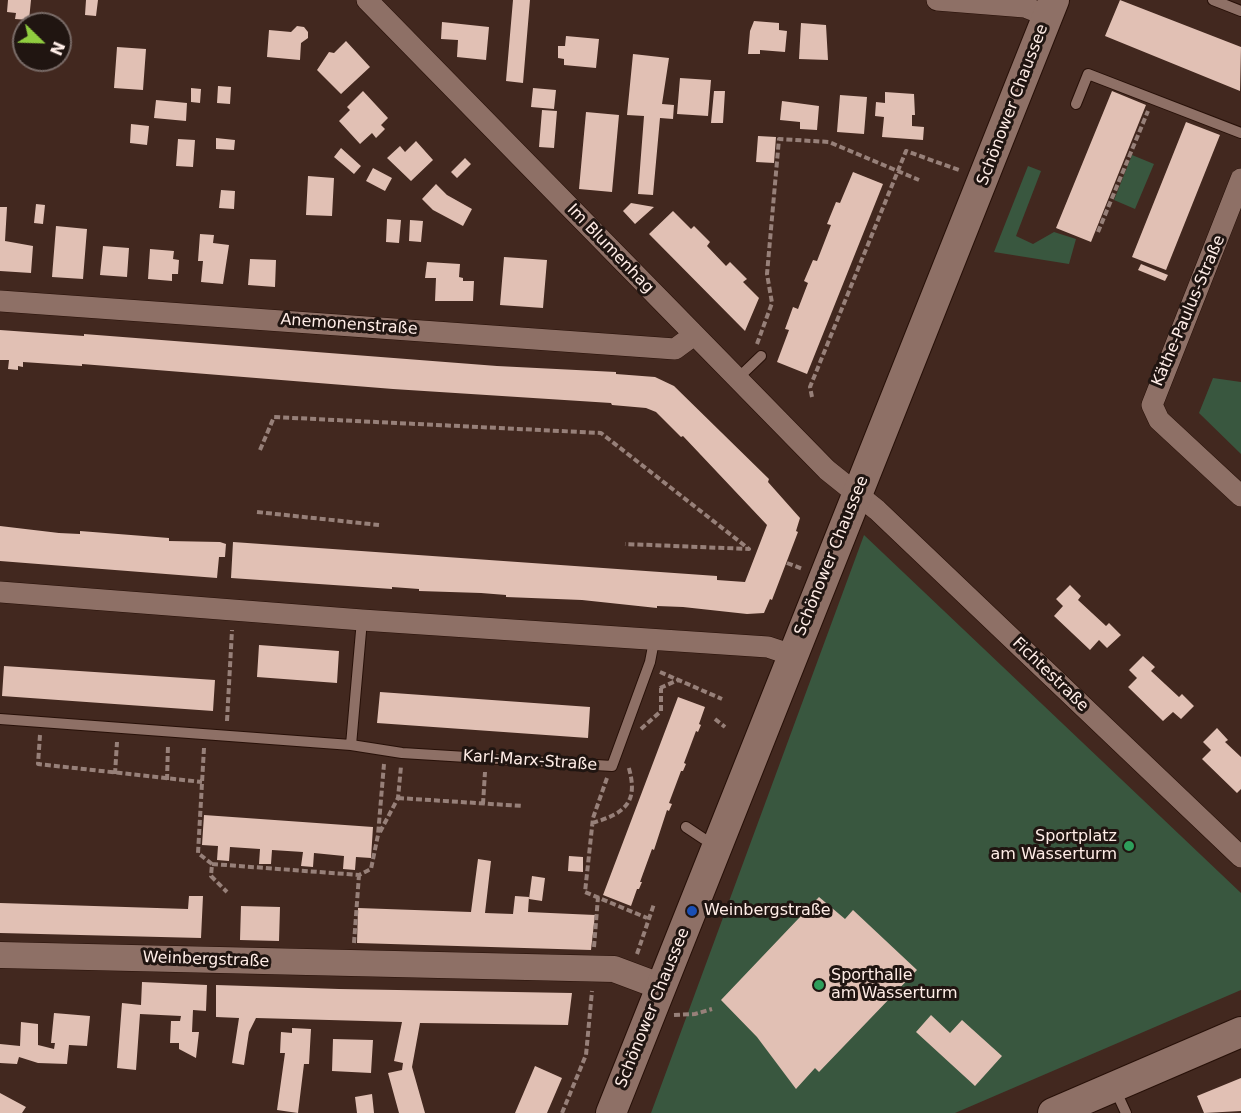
<!DOCTYPE html>
<html>
<head>
<meta charset="utf-8">
<style>
  body { margin:0 }
  #map { position:relative; width:1241px; height:1113px; overflow:hidden; background:#42281f; font-family:"DejaVu Sans",sans-serif }
  canvas { display:block }
  .north { position:absolute; left:12px; top:12px; width:60px; height:60px; box-sizing:border-box; background:#201511; border:2px solid #796b67; border-radius:50%; rotate:113deg; font-size:16px; font-weight:700; line-height:24px; text-align:center; color:#ffede7 }
  .north::after { content:''; display:block; margin:auto; width:21px; height:27px; background:#90cd40; clip-path:polygon(50% 0,100% 100%,50% 72%,0 100%) }
</style>
</head>
<body>
<div id="map">
<canvas width="1241" height="1113"></canvas>
<div class="north">N</div>
</div>
<script>
const context = document.querySelector('canvas').getContext('2d');
context.lineJoin = 'round';
function fillPath(path, color) { context.fillStyle = color; context.fill(path, 'evenodd'); }
function strokePath(path, color, width, dash) { context.strokeStyle = color; context.lineWidth = width; context.lineCap = dash ? 'butt' : 'round'; context.setLineDash(dash || []); context.stroke(path); }
function label(font, color, halo, rows, align = 'center') {
  context.font = font + ' "DejaVu Sans",sans-serif'; context.lineWidth = 6; context.setLineDash([]); context.textBaseline = 'middle'; context.strokeStyle = halo; context.fillStyle = color; for (const [text, x, y, turn = 0] of rows) {
    context.save(); context.translate(x, y); context.rotate((+turn || 0) * Math.PI / 180); context.textAlign = isNaN(turn) ? turn : align; if (halo) context.strokeText(text, 0, 0); context.fillText(text, 0, 0); context.restore();
  }
}
const green = new Path2D(`
  M1132 155 1154 164 1135 209 1114 200Z
  M1028 166 1041 171 1016 236 1033 244 1054 232 1076 239 1069 264 994 252Z
  M1213 378 1241 382V454L1199 413Z
  M864 535 1241 893V990L955 1113H651Z`);
const building = new Path2D(`
  M8 0H31L29 20 15 19 16 13 7 12Z
  M86 0H98L96 16 85 15Z
  M513 0H530L523 83 506 81Z
  M1120 0 1241 47 1240 91 1105 36Z
  M754 21 779 23V30L787 31 785 52 760 50V54H748L750 31Z
  M442 22 489 27 486 60 457 57 458 40 441 39Z
  M801 23 826 25 828 60 799 59Z
  M297 26 304 27 308 32V38L301 43 300 60 267 57 269 30 291 32Z
  M566 36 599 39 596 68 564 65V59L558 58V46H565Z
  M346 41 370 67 341 94 317 70 329 52 334 53Z
  M117 47 146 49 143 90 114 88Z
  M633 54 669 58 662 104 674 105 673 119 660 118 653 195 638 194 644 116 627 115Z
  M680 78 711 80 708 116 677 114Z
  M218 86 231 87 230 104 217 103Z
  M191 88 201 89 200 103 191 102Z
  M533 88 556 90 554 109 531 107Z
  M363 91 388 118 381 125 385 129 376 138 372 133 360 144 339 121 350 110 347 107Z
  M714 91H725L723 123H711Z
  M1112 91 1146 105 1091 242 1056 228Z
  M885 92 914 94 915 115H912V126L924 127 923 140 882 137 884 117 875 116 876 102 885 103Z
  M840 95 867 97 864 134 837 132Z
  M156 100 187 103 186 121 154 118Z
  M782 101 819 106 817 130 800 129V122L780 120Z
  M542 110 557 111 554 148 539 147Z
  M586 112 619 115 612 192 579 189Z
  M1186 122 1220 135 1166 270 1132 257Z
  M131 124 149 126 147 145 130 143Z
  M758 136 776 137 774 163 756 162Z
  M216 138 235 140 234 150 216 149Z
  M178 139 195 140 193 167 176 166Z
  M416 141 433 160 411 181 387 158 400 146 405 152Z
  M341 148 361 166 354 174 334 157Z
  M465 158 471 164 457 178 451 172Z
  M373 168 392 178 385 191 366 181Z
  M853 172 883 184 807 374 777 362 789 330 785 329 793 307 798 309 808 283 804 281 813 260 817 261 831 225 827 224 836 202 840 203Z
  M308 176 334 178 332 216 306 215Z
  M436 184 447 195 472 209 463 226 433 210 422 199Z
  M221 190 235 191 234 209 219 208Z
  M631 203 654 207 635 224 623 211Z
  M36 204 45 205 43 224 34 223Z
  M0 207H7L5 241 33 246 31 273 0 271Z
  M673 211 691 229 694 226 710 242 707 246 726 266 730 262 747 279 743 282 759 298 745 331 649 234Z
  M387 219 401 220 399 243 386 242Z
  M410 220 423 221 421 242 409 241Z
  M56 226 87 229 83 279 52 277Z
  M200 234 214 235 213 243 229 245 223 284 201 282 203 261H198Z
  M103 246 129 248 127 277 100 275Z
  M150 249 174 251 173 259 179 260 178 274H172V281L148 279Z
  M504 257 547 260 543 308 500 305Z
  M250 259 276 260 275 287 248 285Z
  M427 262 460 264 459 277 463 278V281H474L473 301H435L436 278H425Z
  M1141 264 1168 275 1165 281 1138 270Z
  M0 330 84 336V334L497 366 616 372V374L655 377 674 386 769 479 768 482 800 518 796 531 798 532 772 600 770 599 764 613 747 614 683 607 657 606V608L582 600 506 597V595L481 593 419 591V589L392 587V589L231 578 233 542 717 576V580L745 582 767 525 683 436 681 437 656 412 646 408 612 405 611 403 393 389 82 364V366L23 362V367L18 366V370L8 369 9 360H0Z
  M0 526 59 533 80 534V531L169 538V541L220 542 226 544 225 557H219L217 578 0 561Z
  M1070 585 1081 596 1078 600 1106 626 1109 623 1121 635 1107 648 1099 640 1090 650 1054 616 1063 606 1056 599Z
  M259 645 339 651 337 683 257 677Z
  M1143 656 1155 667 1151 671 1179 697 1182 694 1194 706 1181 719 1173 712 1163 721 1128 687 1137 678 1129 670Z
  M4 666 215 680 213 711 2 696Z
  M380 692 590 707 588 738 377 723Z
  M678 697 705 707 699 724 701 725 698 732 696 731 684 763 686 764 683 771H681L669 803 672 804 669 811 667 810 654 850 652 849 640 882H642L639 889H637L631 906 603 895Z
  M1217 728 1228 740 1225 742 1241 757V789L1237 793 1202 759 1211 750 1203 742Z
  M204 815 373 827 371 858 356 857 355 870 343 869 344 856 314 853 313 867 301 866 303 852 272 850 271 864H259L260 849 230 847 229 861 217 860 218 846 202 845Z
  M569 856 583 857V872L568 871Z
  M478 859 491 861 485 913 513 914 515 896 529 897 528 912 595 915 591 950 357 943 358 908 471 912Z
  M532 876 545 878 542 901 529 899Z
  M189 896H203L201 938 0 933V903L188 909Z
  M819 897 845 919 853 910 917 970 819 1072 815 1068 796 1089 757 1037 721 1000Z
  M241 906 280 907 279 941 240 940Z
  M142 982 207 985 206 1011 193 1010 192 1032H199L196 1058 179 1049V1043H170L171 1021H180L181 1016 140 1014 136 1070 117 1068 122 1003 141 1005Z
  M216 985 339 989 572 993 568 1025 420 1023 412 1067 425 1113H399L388 1073 402 1070 403 1063 394 1061 402 1022 256 1018 249 1032 244 1065 232 1063 239 1018 216 1017Z
  M54 1013 90 1016 87 1046 69 1045 67 1064 38 1063 19 1057 17 1064 0 1063V1044L20 1046 21 1022 38 1024V1045L54 1049 55 1043H51Z
  M931 1015 950 1033 962 1020 1002 1056 975 1086 916 1032Z
  M292 1028 311 1029 309 1064H304L298 1113 277 1110 285 1053H280L281 1032 292 1033Z
  M333 1039 373 1040 371 1073 332 1071Z
  M535 1066 562 1078 547 1113H515Z
  M1241 1078V1111L1204 1113 1197 1096Z
  M0 1093 26 1107 22 1113H0Z
  M372 1094 374 1113H357L355 1097Z`);
const path = new Path2D(`
  M1098 232 1148 111
  M757 344 772 303 767 274 779 139 829 142 919 180
  M812 397 810 387 906 151 959 170
  M260 450 274 417 601 433 749 549 625 544
  M257 512 379 525
  M787 563 803 569
  M660 672 722 699
  M660 688 678 680
  M715 719 725 727
  M227 721 232 630
  M641 729 661 711V688
  M40 735 38 764 202 782
  M204 748 198 853 212 864 211 876 227 892
  M115 774 117 742
  M607 778 593 818 585 892 647 918
  M167 780 168 745
  M398 798 523 806
  M483 804 485 772
  M592 823C627 813 639 801 628 765
  M380 832 398 798 401 766
  M212 864 359 875 371 869 378 835 384 764
  M354 943 359 875
  M594 947 598 897
  M637 954 654 904
  M674 1015 695 1014 712 1009
  M562 1113 586 1055 592 991`);
const service = new Path2D(`
  M1213 0 1241 11
  M1076 104 1088 74 1241 133
  M737 379 761 356
  M0 719 351 745 402 753 612 766 650 662 654 641
  M351 745 362 620
  M686 827 704 839 717 840
  M1115 1089 1126 1113`);
const minor = new Path2D(`
  M367 0 827 470 877 510 1241 857
  M937 0 1025 7 1048 16
  M1241 179 1152 405 1159 420 1241 496
  M0 301 675 349 694 335
  M0 592 362 620 768 647 792 655`);
const tertiary = new Path2D(`
  M0 955 614 969 662 987`);
const secondary = new Path2D(`
  M611 1113 1054 0
  M1053 1113 1241 1032`);
const markers = [
  [1129,846,6,"#2e9e5b"],
  [692,911,6,"#1a4fb4"],
  [819,985,6,"#2e9e5b"]
];
const streetNames = [
  ["Schönower Chaussee",1013,105,-69],
  ["Im Blumenhag",610,249,46],
  ["Käthe-Paulus-Straße",1189,311,-67],
  ["Anemonenstraße",349,325,4],
  ["Schönower Chaussee",832,556,-68],
  ["Fichtestraße",1050,675,44],
  ["Karl-Marx-Straße",530,761,4],
  ["Weinbergstraße",206,960,2],
  ["Schönower Chaussee",653,1008,-68]
];
const poiNames = [
  ["Sportplatz",1117,837,"right"],
  ["am Wasserturm",1117,855,"right"],
  ["Weinbergstraße",704,911],
  ["Sporthalle",831,976],
  ["am Wasserturm",831,994]
];
fillPath(green, '#39573f');
fillPath(building, '#e1c0b4');
strokePath(service, '#271008', 12);
strokePath(minor, '#271008', 22);
strokePath(tertiary, '#271008', 27);
strokePath(secondary, '#271008', 32);
strokePath(path, '#978079', 4, [6, 3]);
strokePath(service, '#8e7066', 10);
strokePath(minor, '#8e7066', 21);
strokePath(tertiary, '#8e7066', 26);
strokePath(secondary, '#8e7066', 30);
for (const [x, y, r, color] of markers) { const dot = new Path2D(); dot.arc(x, y, r, 0, 2 * Math.PI); context.fillStyle = color; context.fill(dot); strokePath(dot, '#201511', 2); }
label('16px', '#ffede7', '#201511', streetNames);
label('16px', '#ffede7', '#201511', poiNames, 'left');
</script>
</body>
</html>
